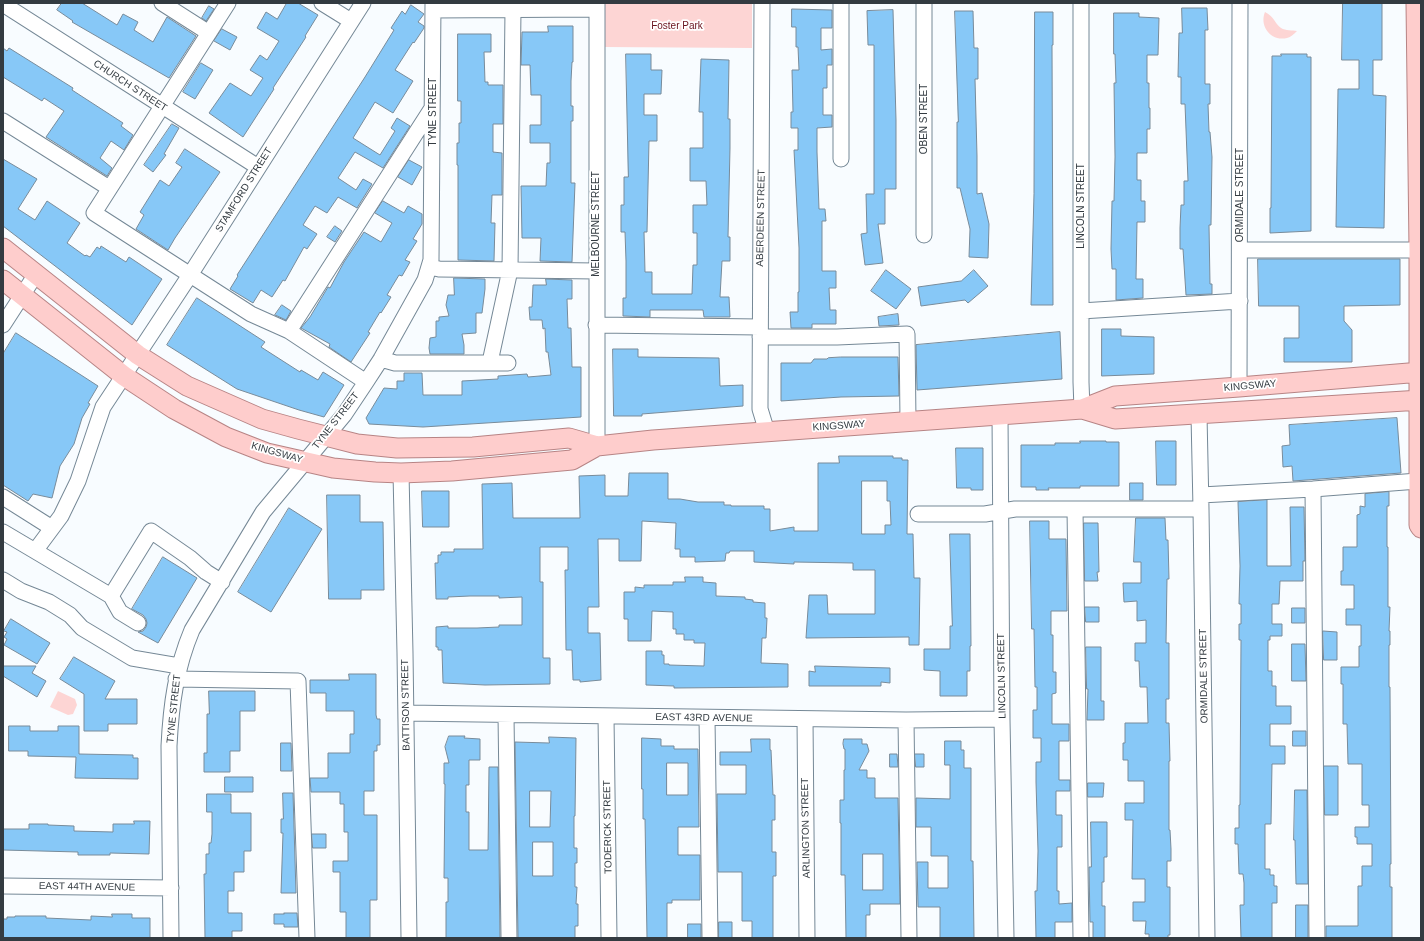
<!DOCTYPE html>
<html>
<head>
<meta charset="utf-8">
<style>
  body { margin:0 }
  #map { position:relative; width:1424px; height:941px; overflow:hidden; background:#f8fcff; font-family:Arial,sans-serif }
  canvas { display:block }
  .frame { position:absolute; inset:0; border:4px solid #333b41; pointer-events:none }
</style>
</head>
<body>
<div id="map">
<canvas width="1424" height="941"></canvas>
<div class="frame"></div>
</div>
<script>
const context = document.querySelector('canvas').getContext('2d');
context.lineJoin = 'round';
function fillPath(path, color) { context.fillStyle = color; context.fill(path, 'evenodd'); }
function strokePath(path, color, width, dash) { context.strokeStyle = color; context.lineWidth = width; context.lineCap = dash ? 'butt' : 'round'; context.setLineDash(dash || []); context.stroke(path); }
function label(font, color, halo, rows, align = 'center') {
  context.font = font + ' Arial,sans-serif'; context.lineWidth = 3.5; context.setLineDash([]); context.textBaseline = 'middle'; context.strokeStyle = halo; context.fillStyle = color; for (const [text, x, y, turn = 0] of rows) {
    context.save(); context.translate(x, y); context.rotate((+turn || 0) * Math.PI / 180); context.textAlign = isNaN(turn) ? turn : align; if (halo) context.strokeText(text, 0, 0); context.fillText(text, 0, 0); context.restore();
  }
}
const green = new Path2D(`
  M602 3H752V48L604 47 605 30 602 25Z
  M1265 12C1275 17 1274 23 1281 28 1286 31 1292 30 1297 31 1294 34 1291 37 1287 38 1271 42 1259 26 1265 12Z
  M58 691 75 699 77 705 73 714 68 715 50 707Z`);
const building = new Path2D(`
  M62 3H82L117 25 123 14 138 22 134 30 153 42 167 17 196 36 169 78 72 22 73 21 57 10Z
  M287 3H298L318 15 305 36 306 37 273 88 274 89 243 137 209 113 230 83 251 96 263 78 250 70 260 55 267 60 279 41 257 28 266 12 277 19Z
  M1343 3H1382V60H1373V95L1386 96 1384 228 1336 227 1338 89H1359V60H1342Z
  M411 5 424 14 418 22 424 26V28L414 43 413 42 395 70 413 81 393 113 375 102 353 138 380 155 395 131 391 128 397 118 410 126 383 168 355 152 338 178 356 190 363 179 372 184 357 208 338 197 327 213 315 206 303 225 317 234 307 249 304 247 285 281 283 280 272 297 261 290 253 303 230 289 238 276 237 275 365 77 394 30 391 28 402 11 405 14Z
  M209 6 214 9 206 21 202 18Z
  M1182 8H1207L1208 30H1205V84H1210V104H1208L1209 132H1210L1212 157 1211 225H1209L1210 284H1212V294L1186 295 1183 249H1180V228L1181 205H1184V181H1188L1185 104H1181V77H1178L1179 33H1182Z
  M792 9 832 10V28H821V50L832 49V65H827V88H823V115H832V127L817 128V152L819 209H825L826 221H822V271H836V288H829L830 310H836V324H812V328H791L790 312H798V292H799V248L794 150H798V128H791V112H793L792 70H799L798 47H796V27H792Z
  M893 10 896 120V189H885V224H878L883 263 865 265 861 234 867 233 866 194H874V45H868L867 11Z
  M955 11H973L974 48H978V79H975L977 156V194L982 193 989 224 988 258 969 257 970 229 960 188H957V122H958Z
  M1035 12H1053V45H1052L1053 305H1031L1034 194Z
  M1114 13H1139V17L1159 18 1158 55H1147V83H1149V108H1150V129H1147V153H1137V180H1141V201H1145V222H1137L1136 279H1143V298L1116 300V269H1112L1111 249 1112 201H1114L1115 157 1114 83H1116L1115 54H1114Z
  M548 26H573V62H572L571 81V106H573V121H571V183H575L572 262 540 261 541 238H522L521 186H546L547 163H550V143H530V125H541V95H531L530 65H521L522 32H548Z
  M222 29 237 37 230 50 214 41Z
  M458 34H491V52H484L485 82H488V85H503V124H493V152L502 153V195H492L491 223H495L494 261 458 260V165H457V143H459V123H461V101H458Z
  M3 48 7 51 9 48 73 88 72 90 123 123 121 126 133 135 124 150 111 141 100 158 112 168 107 176 46 137 64 111 44 98 42 101 3 77Z
  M626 54H651V70H662L661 94H644V115H657V141H649L647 232H644L645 272H652V294H692L693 265H697V233H693V205H707L706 181H690V148H703V112H699L701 59 729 60 728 119H730V148L728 237H730V261H722L720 297H729L730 317H704L703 310H650V317L623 316V298H626V261L625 232H621V205H624V177H628Z
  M1281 54H1307V57H1311V231L1270 233V208H1271L1272 56H1281Z
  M201 63 213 70 195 99 183 92Z
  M172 124 179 128 164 154 166 155 153 172 144 165Z
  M185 149 220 172 175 238 168 250 136 229 144 215 140 212 160 180 169 186 182 167 176 163Z
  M3 159 37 179 18 209 35 220 47 201 80 223 67 243 85 256 86 255 90 257 97 247 100 249 101 246 126 262 129 257 162 279 132 325 3 226Z
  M409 160 422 167 412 185 398 177Z
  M383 201 404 213 408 206 422 214V224L413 239 417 241 405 260 410 262 402 276 399 275 387 295 391 297 381 313 380 312 368 332 370 333 351 362 329 347 330 344 301 328 310 317 328 287 330 288 344 262 364 232 381 242 392 223 375 213Z
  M335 226 342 231 335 242 327 237Z
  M1258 259H1400V305L1344 306V321L1352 330V362H1284V338H1299V306H1259Z
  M886 270 911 289 896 309 871 291Z
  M974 270 988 286 968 303 965 300 921 306 918 287 961 281Z
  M454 278 485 279V289L482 313H476V333L462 334 464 345V354H430L429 348 430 338 436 337V321H439V317L449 316 446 305 448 295H454Z
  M546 279 572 280V299H567L568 328H571L572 367H581V417L423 427 369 424 366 418 384 388 397 389V381H404V373H422L423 395H462V381L498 379V376L527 374 528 377 551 375 548 352H546L545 328 543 329 542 320H530L529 307H532L533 285H546Z
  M197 298 265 342 261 347 300 372 301 370 318 380 323 372 344 385 324 417 299 410 237 389 167 345Z
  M282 305 291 311 286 320 275 315Z
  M898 314 899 325 879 326 878 317Z
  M1102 329H1121V336L1154 337V374L1102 376Z
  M1060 332 1062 379 917 390 916 345Z
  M16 333 98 386 88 403 90 404 82 418 74 444 60 466 52 498 33 494 28 501 3 485V354Z
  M613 349H638V357L719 358 720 386 743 385V406L642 414V416H614Z
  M841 357H898L899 396 841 397 781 401V363H811L814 359H827L828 358Z
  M1397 418 1401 473 1293 481 1292 466 1283 467 1282 446 1290 445 1289 425Z
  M1080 441H1106V442H1119V486H1080V488H1048L1049 490H1036V487H1021V445H1055V443H1080Z
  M1156 441H1176V485H1157Z
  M956 448H983V490H971V488H957Z
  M839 456H893V458H902V460H908L907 534H913L914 578H920L919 645H909V637L806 638 809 595H827L828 614H875V570H853V563L794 562V564L754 562V551H730L729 553H726L725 561 695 562V557H680V549H675L676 523 642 521 641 561H619V539H598L599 607H588V633H600L601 680 580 682V680H573L572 650H566L565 570H568V547H540V582H543V658H550V684L485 685 443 683 442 650H438V647H436V627L448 626V628H477L499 627V625H522V597L499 598V596H470L448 597V599H436L435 563H438V555H441V552H454V549H483L482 484 512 483 513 518H580L579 476 605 475V496H628L629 473H668V499H680L698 502H724V505H731V506H764V509H770V531L794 527V531H818V463H839ZM862 481H887V501H890L891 525H885V534H862Z
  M1130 483H1143V500H1130Z
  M422 491H449V527H423Z
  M1389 492V506H1387V547H1388V607H1390L1389 631H1390V645H1389V687H1390L1391 864H1390V887H1392V938H1326V926H1358V886H1362V866H1372V844H1357V837H1355V827H1369V805H1362V764H1348L1347 724H1343V684H1341V667H1359V646H1361V625H1346V609H1354V585H1341V571H1343V547H1357V515L1360 514V506L1365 507V494Z
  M327 495H360V522H383L384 590H361V599H329Z
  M1267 500V566H1291L1290 507H1304L1305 561H1303V581H1280L1279 604H1272V624H1282V636H1270V640H1268V671H1272V686H1276V706H1291V724H1270V746H1285V764H1272L1271 824H1265V869H1270V875H1274V886H1277V903H1272V938H1241L1240 905H1244V883L1243 874H1239L1238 844H1235V828H1239V805H1240L1241 640H1239V624H1241V604H1239L1240 566 1238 502Z
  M289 508 322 529 271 612 238 592Z
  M1136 518H1165L1166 540H1168L1169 579H1167L1166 643H1169V699H1166V723H1169L1170 761H1169V830H1170L1171 849V861H1167V887H1170V935H1168V938H1149V934H1145L1146 921H1133V902H1145V879H1132L1133 820H1125V803H1144V781H1128V760H1123V743H1125V723H1148L1147 687H1140L1139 661H1135V643H1146V620L1137 621V601L1124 602 1123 583H1141V562H1134Z
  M1030 521H1049V539H1066L1067 611H1051V635H1053V672H1056V693L1052 694V724H1069V741H1059V780H1070V791H1056V815H1062V847H1057V891H1059V904L1072 903V922H1055V938H1036L1035 891H1037L1038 851 1036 782V762H1041V738H1033V710H1037V687H1035L1034 629H1032Z
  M1084 523H1098L1099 572H1097L1098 581H1085Z
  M950 534H970L971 646H970V671H967V696H940V671L924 670V649H950V626H952Z
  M163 557 197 578 158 643 138 632 143 631 146 627 147 623 146 619 143 615 132 609Z
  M685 577H703V582L716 583V596L745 597V599L753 600V602L765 603V618H767L766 638H762L761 663 788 664V687L674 688V686L646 685V651H662V655H664V664H669V665L704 666 705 643H694V640H684V634H676V629H673V612L652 611 651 641H628V619H624V592H635V587L644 588V585H673V582H685Z
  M1085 607H1099V622H1086Z
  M1292 608H1305V623H1292Z
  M11 619 50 643 37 664 4 645 7 639 4 637 7 632 4 631Z
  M1323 631 1337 632V660H1324Z
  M1292 644H1305L1306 681H1292Z
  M1086 647H1101V701H1104V720H1087L1088 689H1087Z
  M74 657 115 681 105 699H137V724H108V731H84V694L60 679Z
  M3 666H36L32 673 46 681 37 697 3 676Z
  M815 666 890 668V683L881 682V686H809V671L815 672Z
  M349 674H376V715L377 719H380V745H377V751H374V791H364V815H377V900H370V938H346V912H340V872H333V861H348V832H344V804H340V792H311L310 778H328V753H350V734H354V711H326V693H310V680H349Z
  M209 691H255V711H240V751H230V772H204V753H207V714H209Z
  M9 726H30V731H58V726H79V754L133 755V758H138V779L75 778 76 757 28 756V751H9Z
  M1293 731H1306V746H1293Z
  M449 736H465L464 738 480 739V760H469V785H466V812H469V850H488L489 767H498L500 938H446V902H448V878H444L445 784H444V763H449L445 747Z
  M549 737 576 738 575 816H574V848H577V863H575V887H577L576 904H578V926H575V938H518L515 742 549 743ZM530 791H551L550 827H530ZM533 842H553V876H533Z
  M642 738 661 739V746H674V749H698L699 827H678V855H700V900H672V903H667V938H647L645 819H643V789H642ZM667 763H688V795H667Z
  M751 739H770V750H771L773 795H775V820H772V852H776V876H773V938H752V921H742V872H718L717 794H746V765H720V752H751Z
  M844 739H862V744H867L869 751 859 770H867V778H875V798H898L900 904H870V915H866V938H846L845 875H841V823H840V800H844V770H845V749H844L843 744ZM863 854H883V890H863Z
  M945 741H961V750H964V768H971V861H973L974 938H940V907H918L917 862H928V888H948V856H931V827H916V798L950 799V765H945Z
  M281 743H291L292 771H281Z
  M890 754H897L898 767H890Z
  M915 754H924V767H916Z
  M1324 766H1338V815H1325Z
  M225 777H253V792H225Z
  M1088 783H1104L1103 797H1088Z
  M1295 790H1307L1308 884H1296L1295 840H1294Z
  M283 793H293L296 893H281L283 833H281V819H283Z
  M207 794H231V813H251V851H244V872H234V891H228V913H242V931H232V938H205L204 874H206V854H209V843H211L212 834V812H207Z
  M134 821H150L149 854 110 853V855H78V852L3 850V829H29V824H48V825L74 826V831L113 832V824H134Z
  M1091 822H1107V857H1104V882H1102V906H1105V938H1093V922H1090L1089 867H1091Z
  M312 834H326V848H313Z
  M1296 905H1308V938H1296Z
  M284 913H297L298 927H284V924H274V914H284Z
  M112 914H132V918H150V938H3V919H7V917H15V916H46V918L91 920V916L112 917Z
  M719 922H732V938H719Z
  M688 924H701V938H688Z`);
const minor = new Path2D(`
  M162 3 209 33
  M228 3 94 213 251 314 289 331 366 382
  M322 3 351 21
  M597 3V446
  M762 3 760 403V409L767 432
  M1081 3V382L1082 409
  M3 4 258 167
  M433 10 597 9
  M3 121 109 188
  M841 159V3
  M924 235V3
  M1240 250H1419
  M430 267 439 269 596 271
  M1081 311 1240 301
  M3 325 36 274
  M596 325 760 327
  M289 331 432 108
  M760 337H837L907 334 908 421
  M381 359 395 363H508
  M490 362 510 270 513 10
  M1239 387 1240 3
  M1000 414 1002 719 1006 938
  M1199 415 1201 509 1207 938
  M401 473 405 653 409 938
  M1313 489 1317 938
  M1201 495 1313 489 1418 481
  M3 497 52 528
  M1075 509 1081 938
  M918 514H985L1015 509H1201
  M3 532 111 596 120 612 138 623
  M35 551 61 516 78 481 103 407 190 275 363 3
  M3 580 21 591 49 602 70 615 82 628 132 658 179 666
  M111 596 151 531 190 558 206 572 222 582
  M176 679 298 681 307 938
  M406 713 906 720 1002 719
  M506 715 509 938
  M606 717 609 938
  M707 718 710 938
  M805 719 807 938
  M906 720 909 938
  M3 886 171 888
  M171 938 169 746C171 705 176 668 192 630L263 512 344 415 366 382 381 359 425 280 431 260 433 3`);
const major = new Path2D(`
  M1416 3 1419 250V525L1421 528
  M3 248 138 355 187 386 262 419 298 429 357 444 397 448 473 447 569 438 597 446 653 440 1082 409 1115 396 1239 387 1421 372
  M3 280 124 376 174 409 226 437 267 453 333 468 375 472 401 473 452 471 572 460 597 446
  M1082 409 1115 419 1421 400`);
const parkNames = [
  ["Foster Park",677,26]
];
const streetNames = [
  ["CHURCH STREET",130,86,33],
  ["TYNE STREET",433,112,-90],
  ["OBEN STREET",924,119,-90],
  ["STAMFORD STREET",244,190,-58],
  ["ORMIDALE STREET",1240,195,-90],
  ["LINCOLN STREET",1081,206,-90],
  ["ABERDEEN STREET",761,218,-89],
  ["MELBOURNE STREET",596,224,-90],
  ["KINGSWAY",1250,386,-5],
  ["TYNE STREET",336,421,-52],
  ["KINGSWAY",839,426,-4],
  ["KINGSWAY",277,453,16],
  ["LINCOLN STREET",1002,676,-91],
  ["ORMIDALE STREET",1204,676,-91],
  ["BATTISON STREET",406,705,-91],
  ["TYNE STREET",174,709,-84],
  ["EAST 43RD AVENUE",704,718,1],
  ["TODERICK STREET",608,827,-91],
  ["ARLINGTON STREET",806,828,-91],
  ["EAST 44TH AVENUE",87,887,1]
];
fillPath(green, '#fdd5d4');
fillPath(building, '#87c8f7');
strokePath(building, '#788b9a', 1);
strokePath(minor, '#758896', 17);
strokePath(major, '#b78485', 21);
strokePath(minor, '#fff', 15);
strokePath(major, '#fecdcc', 19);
label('10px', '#69131d', '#fff', parkNames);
label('10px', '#333b41', '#fff', streetNames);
</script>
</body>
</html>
